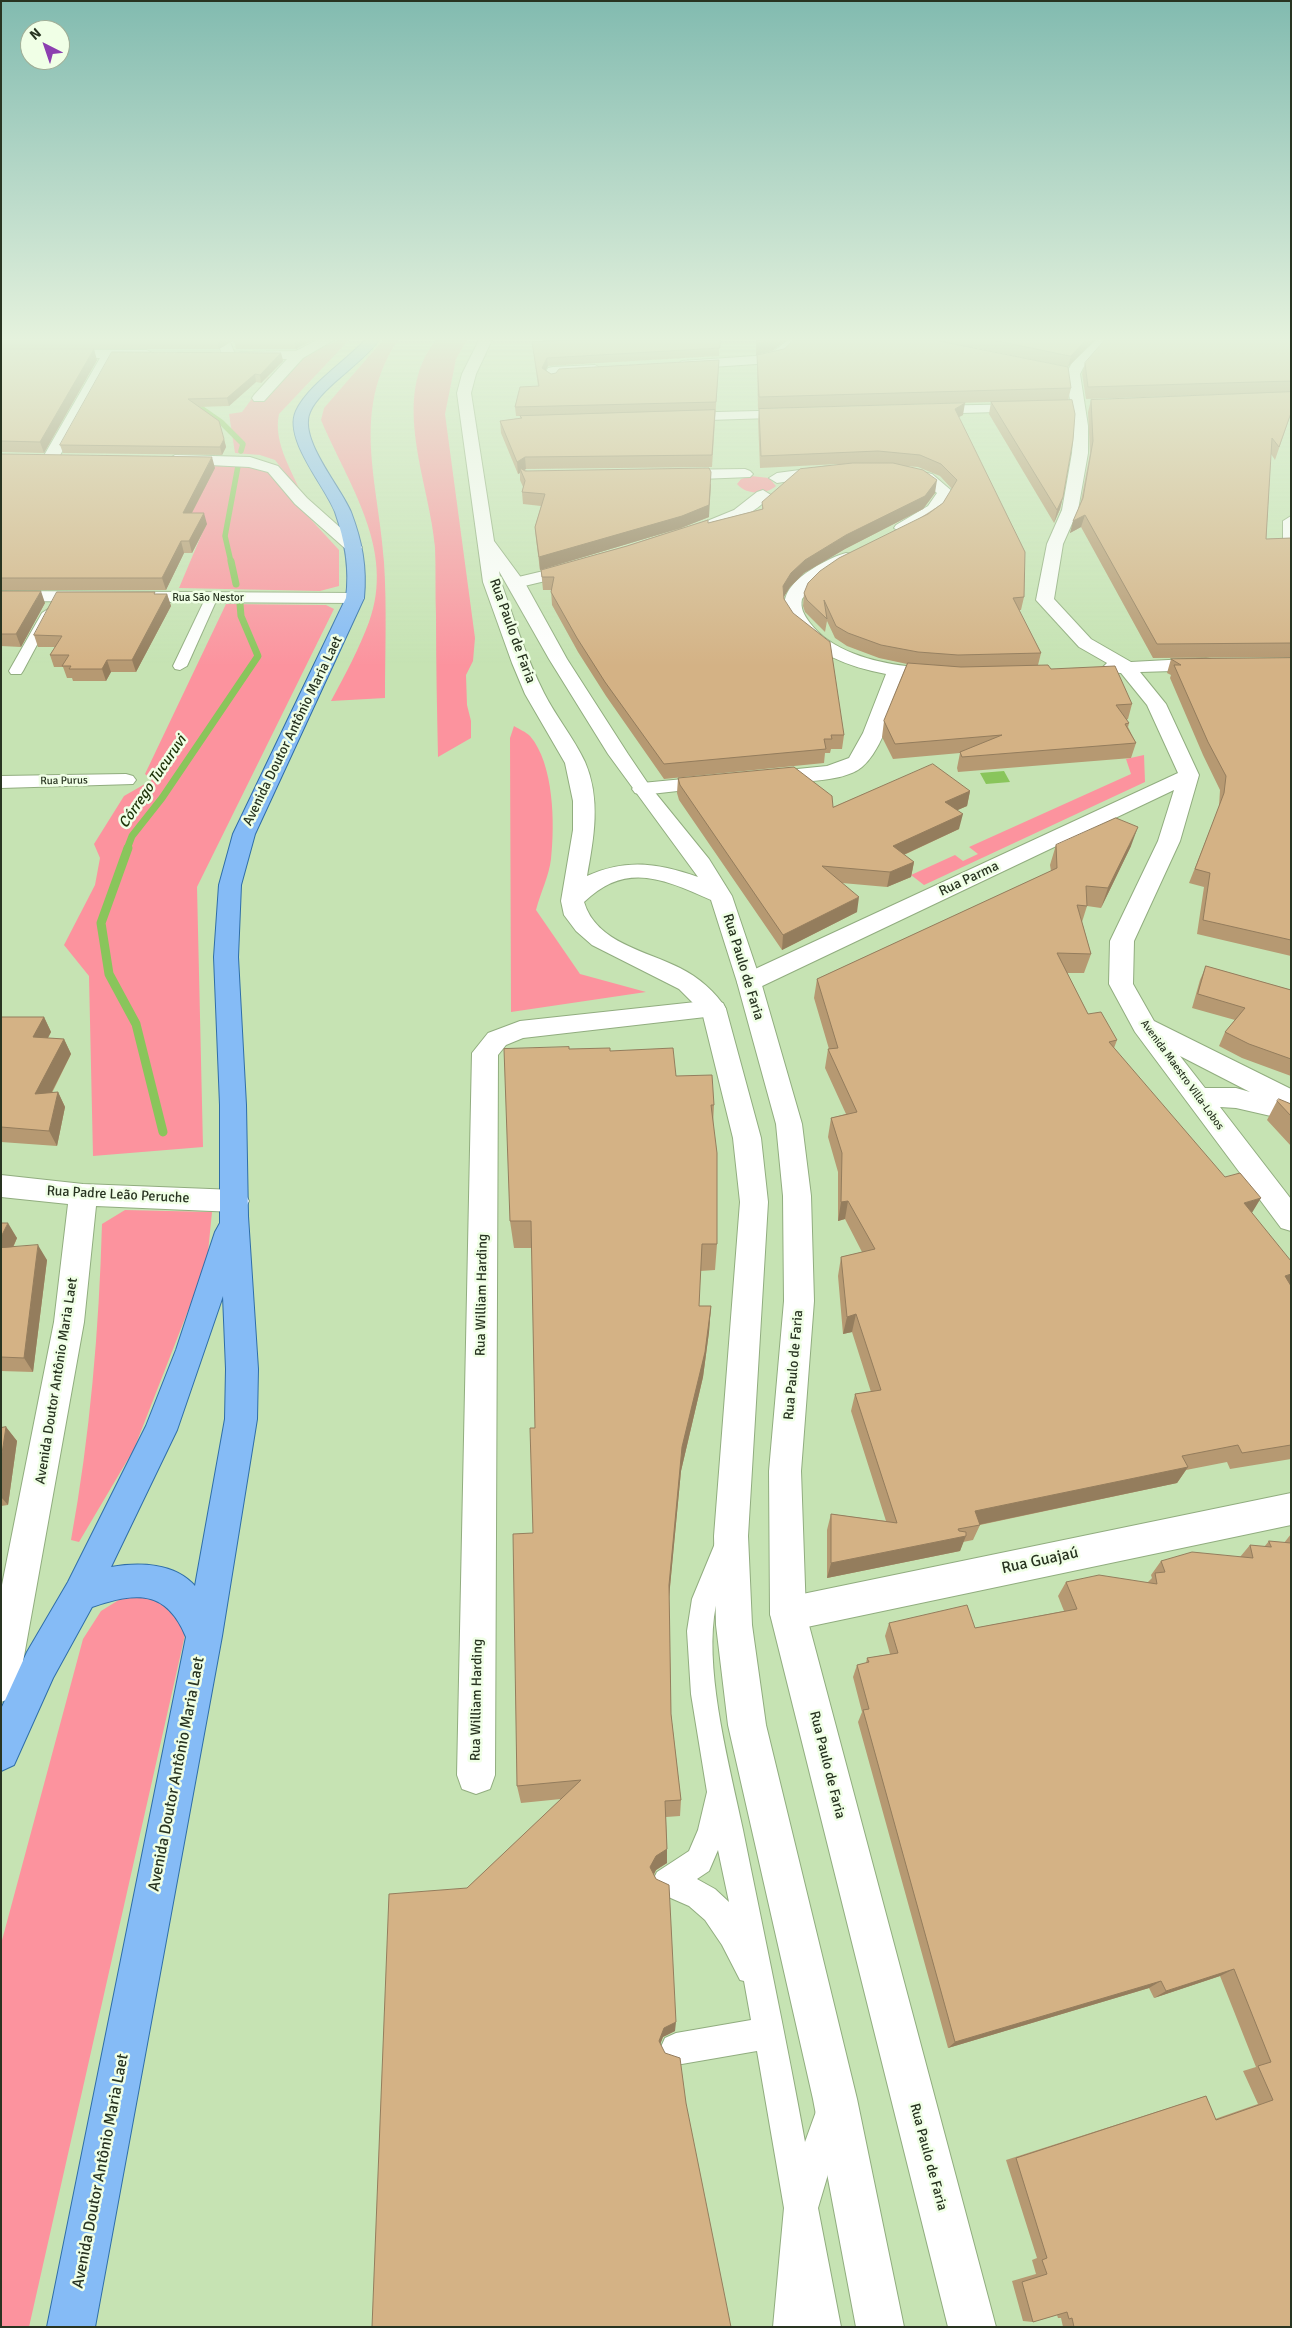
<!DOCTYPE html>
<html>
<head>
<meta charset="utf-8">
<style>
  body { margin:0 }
  #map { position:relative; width:1292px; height:2328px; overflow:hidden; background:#c6e3b3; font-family:Signika,sans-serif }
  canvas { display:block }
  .frame { position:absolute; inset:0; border:2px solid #283421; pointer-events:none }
  .north { position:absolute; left:20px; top:20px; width:50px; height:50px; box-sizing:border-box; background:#f0ffe6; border:1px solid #a0ae97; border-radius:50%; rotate:319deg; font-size:14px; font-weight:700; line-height:20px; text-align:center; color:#283421 }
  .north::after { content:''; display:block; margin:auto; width:18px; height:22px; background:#8c3fb0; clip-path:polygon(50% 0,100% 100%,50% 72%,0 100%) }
</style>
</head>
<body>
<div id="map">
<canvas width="1292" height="2328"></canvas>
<div class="frame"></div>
<div class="north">N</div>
</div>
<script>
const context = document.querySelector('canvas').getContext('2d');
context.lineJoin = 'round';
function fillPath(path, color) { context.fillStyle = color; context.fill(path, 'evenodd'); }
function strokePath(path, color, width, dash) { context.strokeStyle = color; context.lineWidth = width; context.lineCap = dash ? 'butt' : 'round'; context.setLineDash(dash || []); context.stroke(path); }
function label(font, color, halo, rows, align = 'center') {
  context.font = font + ' Signika,sans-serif'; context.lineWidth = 5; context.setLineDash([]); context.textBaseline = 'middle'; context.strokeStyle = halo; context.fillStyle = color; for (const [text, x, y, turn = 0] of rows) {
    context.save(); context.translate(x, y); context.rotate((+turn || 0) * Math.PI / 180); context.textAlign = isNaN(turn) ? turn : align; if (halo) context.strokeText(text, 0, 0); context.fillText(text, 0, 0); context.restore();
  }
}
const green = new Path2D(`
  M339 340H349L279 414C273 442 291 469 302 495L275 460 260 455 235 453 229 414 242 412 268 377H273L305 355Z
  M383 340H398C350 411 379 484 384 562 387 607 385 653 385 698L331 701C345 675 359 649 369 622 396 549 348 484 321 420L324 408Z
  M436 340H467L456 359 445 414 475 638 473 661 466 675 467 705 471 721V738L438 757C437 710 436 663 436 616 435 593 436 570 435 547 430 483 389 398 436 340Z
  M211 466 260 467 269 474 339 550V586L320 591 179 588 206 524 93 509Z
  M751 476 769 478 776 486C766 495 746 495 737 484L741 479Z
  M226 604 326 605 334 609 197 887 203 1147 93 1156 89 976 64 945 95 885 100 858 94 844 124 796 152 780 145 774Z
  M514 726C519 729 526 732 530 736 554 764 555 824 551 859 549 876 540 894 536 910L580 974 646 992 511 1012 510 738Z
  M1144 755 1145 782 924 885 911 875 955 855 963 861 978 854 969 847 1131 774 1126 759Z
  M125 1210 212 1212 207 1262 134 1449 79 1542 71 1540C90 1436 99 1330 102 1224Z
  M161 1592 187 1626 29 2327H1V1944L83 1639 101 1611 130 1593Z`);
const water = new Path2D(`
  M1004 771 1010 782 986 784 980 773Z`);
const streamFar2 = new Path2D(`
  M188 399 221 422 243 444 241 451
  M231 562 225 536 238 466`);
const streamFar1 = new Path2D(`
  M231 561 236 584
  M127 849 132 836 162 798 258 656 241 616 240 604`);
const stream = new Path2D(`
  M128 848 101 923 109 974 136 1024 163 1132`);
const service = new Path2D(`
  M211 595 217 599 187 666 180 670 175 669 173 666 205 599Z
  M48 609 54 613 23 671 21 674H11L9 671 42 613Z
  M725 1537 734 1541 737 1549C728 1571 717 1593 714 1617 706 1679 730 1768 743 1830 764 1934 786 2037 805 2142L818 2106 829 2101 840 2106 845 2117 818 2208 841 2327H773L784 2208 757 2051 676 2065 665 2060 660 2049 665 2038 676 2033 751 2020 744 1981 740 1980 722 1945 705 1920 689 1906 657 1892 652 1882 657 1872 689 1851 698 1830 707 1792 691 1694 687 1631 692 1599 716 1541ZM718 1850 729 1902 715 1889 697 1879 709 1871Z`);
const minor = new Path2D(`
  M217 340H229L235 354 233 357H223Z
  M317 340H334L303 358 264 401H254L252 398 254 395 287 359H245L240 358 238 355 240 352 296 351Z
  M788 340H803L783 359 771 363 682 369 675 365 682 361 769 355Z
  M1096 340H1110L1083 368 1080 374 1088 426V453L1078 510 1063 544 1054 599 1091 639 1131 662 1206 658 1213 660 1215 664 1213 668 1206 670 1140 672 1166 704 1199 775 1180 841 1134 941 1133 984 1154 1021 1291 1089V1117L1284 1119 1236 1108 1220 1107 1291 1199V1231L1281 1228 1135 1032 1109 984 1110 941 1158 841 1174 790 758 988 749 990 740 988 737 982 740 976 1178 773 1147 705 1121 673 1104 672 1102 668 1107 663 1079 647 1036 600 1047 544 1062 510 1072 453 1074 426 1066 374 1072 363ZM1180 1056 1250 1092 1236 1088H1205Z
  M1 350H147L154 354 147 358H113L58 459 50 464 42 459 100 358H1Z
  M595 365 602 369 600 372 558 375 556 379 551 380 544 376 548 368 553 367Z
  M1027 404 1034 408 1032 411 927 414 920 410 927 406Z
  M797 410 804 414 802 417 678 421 671 417 678 413Z
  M175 455 250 457 278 466 307 498 362 547 360 551H348L295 504 268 472 249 467 170 463 167 460Z
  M830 466 838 471 835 474 777 483 769 478 777 473Z
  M903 468 932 474 953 492 939 513 902 533 894 528 896 525 928 506 937 493 922 481 898 476 895 473 898 470Z
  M745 469 750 471 753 474 750 477 675 480 667 475 675 470Z
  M763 490 771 495C760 511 708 539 690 534L688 531 690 528 734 510 757 492Z
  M846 553 852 554 854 558 852 562 816 582 802 599C800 608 804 615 810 623 831 651 873 662 906 666 920 667 934 667 948 670L950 674 948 678 941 680 904 677C895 702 883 750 862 767 842 784 791 781 765 783L758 781 755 777 758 773 827 766 849 758 863 733 886 674C849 667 813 654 791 622 778 604 786 589 802 576 814 567 831 557 846 553Z
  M577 563 583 564 586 568 583 572 516 588 510 587 507 583 510 579Z
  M1 591 355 593 361 594 364 598 361 602 355 603 1 601Z
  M126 774 133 776 136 780 133 784 1 788V776Z
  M715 776 722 778 725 782 722 786 642 795 635 793 632 789 635 785 642 783Z
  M714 1000 723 1003 726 1009 723 1015 523 1038 506 1045 498 1055 495 1775 490 1789 476 1794 462 1789 457 1775 472 1053 488 1033 520 1021Z
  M1 1175 83 1184 235 1190 245 1193 249 1201 245 1209 235 1212 96 1206 84 1322 19 1684 14 1697 1 1702V1590L54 1322 68 1204 1 1197Z
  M1291 1493V1525L788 1631 775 1626 770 1614 775 1602 788 1597Z`);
const tertiary = new Path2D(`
  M479 340H492L476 374 471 393 494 541 525 583 567 659 628 754 649 785 709 859 732 896 761 982 802 1124 811 1196 814 1301 801 1471 806 1614 996 2327H948L770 1614 769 1471 784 1301 783 1196 776 1124 737 982 711 900C664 879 626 861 584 902 596 943 647 951 680 968 698 977 716 992 726 1009L761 1138 768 1202 748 1536 752 1625 766 1725 857 2099 904 2327H856L813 2099 728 1725 716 1625 714 1536 740 1202 733 1138 702 1012 679 989 592 945 576 931 564 915 561 901 573 830V801L565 763 525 694 512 663 483 582 457 393 462 374ZM499 571 549 659 608 754 698 877C659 863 626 858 587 876 594 838 601 799 585 762 574 738 556 717 544 693 526 657 514 619 501 582Z`);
const secondary = new Path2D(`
  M1291 516V545L1283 540V521Z`);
const primary = new Path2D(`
  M365 340H379C362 364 321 387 310 412 298 439 341 487 351 512 362 541 367 567 364 598L255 834 241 885 238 957 246 1105 248 1216 258 1369 257 1419 222 1636 95 2327H47L186 1637C166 1589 136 1592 92 1607L53 1678 14 1765 1 1771V1709L27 1652 68 1582 146 1426 176 1350 215 1232 220 1223V1105L214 957 219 885 233 834 346 598C350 568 345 541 335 512 325 486 283 439 296 411 308 385 345 362 365 340ZM223 1296 226 1369 225 1419 195 1586C175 1563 139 1562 111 1567L177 1430Z`);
const wall = new Path2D(`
  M1 340H234L219 349H1Z
  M234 340H313L296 349H236Z
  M720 340 719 356 548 366 545 370 551 374 719 360 712 467 526 469 524 470 709 517 681 528 708 523 762 509V502L839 464 760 468 758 421 759 409 963 415 959 417 1024 597 1021 610H1019L1041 653 1038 665 1051 669 1132 704 1128 719 1126 720 1129 723 1128 727 1136 743 1131 758 958 772 957 768 960 753 893 759 882 737 884 721 907 664 879 658 847 646 835 638 827 621 825 632 805 612 803 606 804 593 943 503 952 489 940 476 918 467 906 466 935 493 923 509 845 549 804 573 790 587 784 596V599L844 735 842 749H831L830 753H825L824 763 664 779 606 696 578 652 552 605 551 590H543L541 570 627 546 681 528 540 570 536 539 535 527 541 506 523 504 522 492 523 487 520 480V473L518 474 501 433 500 421 520 418V416H516L515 407 538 386 533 350 532 342Z
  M756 340H786L772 351 756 355Z
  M935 340H1094L1068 367Z
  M1291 340V413L1275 460 1271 454 1266 539 1291 538V657L1153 658 1081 527 1070 533 1081 501 1090 453 1088 412 1091 400 1233 394 1086 399 1082 374 1085 363Z
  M1 349 97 360 44 453 1 452Z
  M784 349 1071 388 1068 400 1063 497 1060 509 1054 523 989 414 991 402 758 409 757 366V355Z
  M281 353 283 361 261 383 256 382 229 406 199 407 224 439 226 447 222 455 63 453 60 445Z
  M1 454 215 468 192 513 207 524 192 553H184L166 590H1Z
  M1 591 45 603 21 647 1 646Z
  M156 594H167L171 606 136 672H111L106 681H73L72 678H67L63 667H54L50 655 55 647H38L34 635Z
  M1291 658V956L1197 934 1204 887 1189 883 1219 807 1220 790 1203 755 1170 678 1171 675 1167 673 1171 659Z
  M678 778 833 807 970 791 967 806 957 810 959 829 904 855 914 862 911 877 887 887 842 883 857 912 782 950 679 800 677 793Z
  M1056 845 1131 846 1101 908 1087 906 1082 922 1091 954 1084 973H1067L1088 1014 1117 1040 1114 1048 1252 1213 1291 1286V1459L1230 1469 1227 1462 1186 1470 1177 1483 980 1525 973 1540 963 1542 960 1551 827 1578V1530L831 1514 886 1521 851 1411 855 1394 871 1392 852 1332 843 1334 838 1276 841 1257 862 1252 845 1219 838 1221V1172L828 1137 831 1118 846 1114 825 1068 828 1049H829L814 998 817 979 1051 871 1050 865Z
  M1206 966 1291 990V1076L1242 1058 1219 1046 1225 1032 1235 1020 1192 1008 1200 980Z
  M1 1017H44L51 1032 48 1038 64 1039 71 1054 52 1093 58 1092 65 1107 57 1146 1 1142Z
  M569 1049 610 1051 676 1076 714 1105 713 1125 717 1244 715 1270 700 1271 699 1306H711L709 1332 703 1377 681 1471 669 1598 671 1714 681 1800 680 1816 666 1817 667 1849V1863L656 1870 654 1875 675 2031 663 2037 660 2044 686 2103 467 1888 561 1799 521 1803 517 1786 533 1533 535 1428 532 1248H514L510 1221Z
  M1277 1101 1291 1104V1146L1267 1120Z
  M1 1223 17 1238 13 1248 47 1260 33 1372 1 1371Z
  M6 1427 17 1441 8 1505 1 1506V1428Z
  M1291 1534V2327H1063L1061 2318H1058L1057 2315 1033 2322 1023 2321 1012 2281 1036 2274 1032 2260 1037 2258 1006 2160 1206 2096 1215 2119 1258 2104 1243 2071 1256 2067 1220 1976 1154 1998 1149 1988 948 2048 858 1722 862 1712 853 1677 857 1665 866 1663 867 1658 890 1654 885 1636 889 1623 975 1628 1064 1611 1058 1596 1066 1582H1148L1152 1578 1151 1575 1161 1561 1240 1557 1250 1545 1264 1547 1269 1541 1284 1543Z`);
const shadedWall = new Path2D(`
  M217 340H234L219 349Z
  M294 340H313L296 349Z
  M773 340H786L772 351 756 355 757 343Z
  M1086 340H1094L1068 367 1071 356Z
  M94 349 97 360 44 453 40 442Z
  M281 353 283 361 261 383 260 375Z
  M547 358 548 366 542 377V368Z
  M255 374 256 382 229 406 227 398Z
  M965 403 963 415 953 420 955 409Z
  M224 439 226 447 222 455 220 447Z
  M212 457 215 468 186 524 183 513Z
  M525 457 526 469 521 472 520 468V473L518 474 517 462Z
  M937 480 935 493 923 509 845 549 804 573 790 587 782 600 783 586 791 573 805 560Z
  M711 484 709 517 681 528 540 570 539 557Z
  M1063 497 1060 509 1054 523 1057 510Z
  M204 513 207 524 192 553 189 541Z
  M1085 515 1081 527 1070 533 1073 521Z
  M181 541 184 553 166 590 162 578Z
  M41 591 45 603 21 647 16 634Z
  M167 594 171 606 136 672 132 660Z
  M107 660 111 672 106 681 102 669Z
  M970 791 967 806 942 817 945 802Z
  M963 814 959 829 890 861 893 846Z
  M1138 827 1131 846 1101 908 1108 888Z
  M914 862 911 877 887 887 890 872Z
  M859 897 857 912 782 950 783 935Z
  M44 1017 51 1032 40 1052 33 1037Z
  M64 1039 71 1054 43 1109 35 1094Z
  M58 1092 65 1107 57 1146 49 1131Z
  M1261 1198 1250 1216 1244 1203Z
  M848 1201 845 1219 838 1221 841 1202Z
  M8 1223 17 1238 5 1264 1 1258V1237Z
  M38 1245 47 1260 33 1372 24 1358Z
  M1291 1274V1284L1287 1289 1285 1276Z
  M711 1306 709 1332 703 1377 681 1471 668 1607 669 1585 682 1447Z
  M856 1314 852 1332 843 1334 847 1317Z
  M6 1427 17 1441 8 1505 1 1497V1460Z
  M1188 1467 1177 1483 968 1527 975 1511Z
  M966 1536 960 1551 827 1578 831 1563Z
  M667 1849V1863L656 1870 650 1881V1867L656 1856Z
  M1234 1969 1220 1976 1154 1998 1166 1991Z
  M1161 1981 1149 1988 948 2048 955 2042Z
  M676 2022 675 2031 663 2037 658 2050 659 2041 664 2028Z`);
const building = new Path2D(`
  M581 340H720V348L547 358 542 368 551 374 556 373 559 369 719 360 716 402 515 407 520 387 539 386 532 342Z
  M757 340H773L757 343Z
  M794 340H934L1068 367 1071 388 759 397 757 355 784 349Z
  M993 340H1086L1071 356Z
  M1105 340H1291V381L1088 387 1085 363Z
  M1 349H94L40 442 1 441Z
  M112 352 281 353 260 375 255 374 227 398 188 399 219 421 224 439 220 447 60 445Z
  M1291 392V413L1279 447 1272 438 1266 539 1291 538V643L1157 644 1085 515 1073 521 1083 498 1093 441 1091 400Z
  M1072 400 1075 414 1073 440 1063 497 1057 510 991 402Z
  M965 403 955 409 1025 552 1024 597 1013 598 1041 653 958 655 918 652 881 645 848 633 836 626 824 600 827 619 807 600 804 593 808 583 820 571 839 558 928 514 943 503 957 480 941 464 920 455 878 451 761 456 759 409Z
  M715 410 712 455 525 457 517 462 500 421 522 418 520 416Z
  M1 454 212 457 183 513H204L189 541H181L162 578H1Z
  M853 463H893L923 470 937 480 925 496 846 535 805 560 791 573 783 586 784 599 793 613 830 642 844 735H831L832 739H824L826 749 664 764 605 682 577 638 551 592 554 577H542L541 570 627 546 708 520V523L763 509 762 502 800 469Z
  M520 468 525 471 709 468 711 472 709 505 682 516 539 557 535 527 545 494 522 492 525 481Z
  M1 591H41L16 634H1Z
  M57 592H155L154 594H167L132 660H107L102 669H69L71 666H62L69 655H50L62 636 34 635Z
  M1291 658V940L1203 920 1210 873 1195 869 1224 793 1226 776 1208 742 1174 665H1181L1171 659Z
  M908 663 961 667 1048 665 1051 669 1115 666 1132 704 1116 705 1129 723 1125 724 1136 743 962 757 960 752 1002 735 895 744 884 721Z
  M933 764 970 791 945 802 963 814 893 846 914 862 890 872 822 866 859 897 783 935 680 785 678 778 794 767 832 796 833 807Z
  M1116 818 1138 827 1108 888 1086 886 1087 906 1077 905 1091 954 1057 953 1088 1014 1101 1012 1117 1040 1109 1042 1225 1177 1240 1173 1261 1198 1244 1203 1291 1261V1274L1285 1276 1291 1286V1445L1242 1453 1238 1445 1182 1456 1188 1467 975 1511 980 1525 958 1529 959 1531 966 1532V1536L831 1563V1514L897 1523 855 1394 881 1390 856 1314 847 1317 841 1257 875 1249 848 1201 841 1202 842 1153 831 1118 857 1112 828 1049 838 1048 817 979 1057 868 1056 845Z
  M1206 966 1291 990V1059L1249 1044 1225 1032 1245 1008 1198 994Z
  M1 1017H44L33 1037 64 1039 35 1094 58 1092 49 1131 1 1127Z
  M569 1047V1049L610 1048V1051L673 1048 676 1076 712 1075 714 1105H711L717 1153V1244H702L699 1306H711L705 1352 682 1447 669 1585 671 1714 681 1800 665 1801 667 1849 656 1856 650 1867 656 1879 669 1885 676 2022 664 2028 659 2041 665 2053 680 2058 686 2103 731 2327H372L389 1894 467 1888 581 1780 517 1786 513 1534 533 1533 530 1428H535L531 1221H510L504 1049Z
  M1279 1099 1291 1104V1116L1277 1101Z
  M1 1223H8L1 1237Z
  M38 1245 24 1358 1 1357V1248Z
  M6 1427 1 1460V1428Z
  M1269 1541 1291 1543V2327H1074L1072 2318 1069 2319 1067 2312 1033 2322 1022 2282 1047 2274 1042 2260 1047 2258 1016 2158 1206 2096 1216 2120 1273 2100 1258 2066 1271 2062 1234 1969 1166 1991 1161 1981 955 2042 863 1710 869 1709 857 1665 869 1662 867 1658 898 1653 889 1623 967 1605 975 1628 1077 1609 1066 1582 1099 1575 1157 1584 1155 1573 1165 1572 1161 1561 1192 1552 1253 1558 1250 1545 1271 1547Z`);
const farStreetnames = [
  ["Rua São Nestor",208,598],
  ["Rua Purus",64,781,-1],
  ["Avenida Maestro Villa-Lobos",1182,1075,54]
];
const streetNames = [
  ["Rua Paulo de Faria",512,631,70],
  ["Avenida Doutor Antônio Maria Laet",293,731,-64],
  ["Rua Parma",969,879,-25],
  ["Rua Paulo de Faria",743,967,73],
  ["Rua Padre Leão Peruche",118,1195,3],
  ["Rua William Harding",482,1295,-89],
  ["Rua Paulo de Faria",794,1365,-85],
  ["Avenida Doutor Antônio Maria Laet",57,1381,-81],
  ["Rua William Harding",477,1700,-89],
  ["Rua Paulo de Faria",827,1765,76],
  ["Rua Paulo de Faria",928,2157,75]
];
const waterNames = [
  ["Córrego Tucuruvi",153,782,-56]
];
const nearStreetnames = [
  ["Rua Guajaú",1040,1561,-12],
  ["Avenida Doutor Antônio Maria Laet",177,1774,-79],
  ["Avenida Doutor Antônio Maria Laet",101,2171,-79]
];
fillPath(green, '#fc939e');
fillPath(water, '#89c55b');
strokePath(streamFar2, '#89c55b', 5.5);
strokePath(streamFar1, '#89c55b', 7);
strokePath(stream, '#89c55b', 9);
strokePath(service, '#91ad7f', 2);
strokePath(minor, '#91ad7f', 2);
strokePath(tertiary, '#91ad7f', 2);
strokePath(secondary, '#91ad7f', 2);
strokePath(primary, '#2f6ea8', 2);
fillPath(service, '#fff');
fillPath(minor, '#fff');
fillPath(tertiary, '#fff');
fillPath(secondary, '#fff');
fillPath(primary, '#85bbf6');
fillPath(wall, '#b69972');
fillPath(shadedWall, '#947d5d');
fillPath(building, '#d4b285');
strokePath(building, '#947d5d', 1);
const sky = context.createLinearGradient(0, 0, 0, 666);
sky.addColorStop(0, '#82bbb0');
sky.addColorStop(0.51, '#e5f2dd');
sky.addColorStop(1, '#e5f2dd00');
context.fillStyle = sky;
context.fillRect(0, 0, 1292, 666);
label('11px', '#283421', '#f0ffe6', farStreetnames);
label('14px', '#283421', '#f0ffe6', streetNames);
label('italic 15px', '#1c3207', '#f0ffe6', waterNames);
label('16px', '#283421', '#f0ffe6', nearStreetnames);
</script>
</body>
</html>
